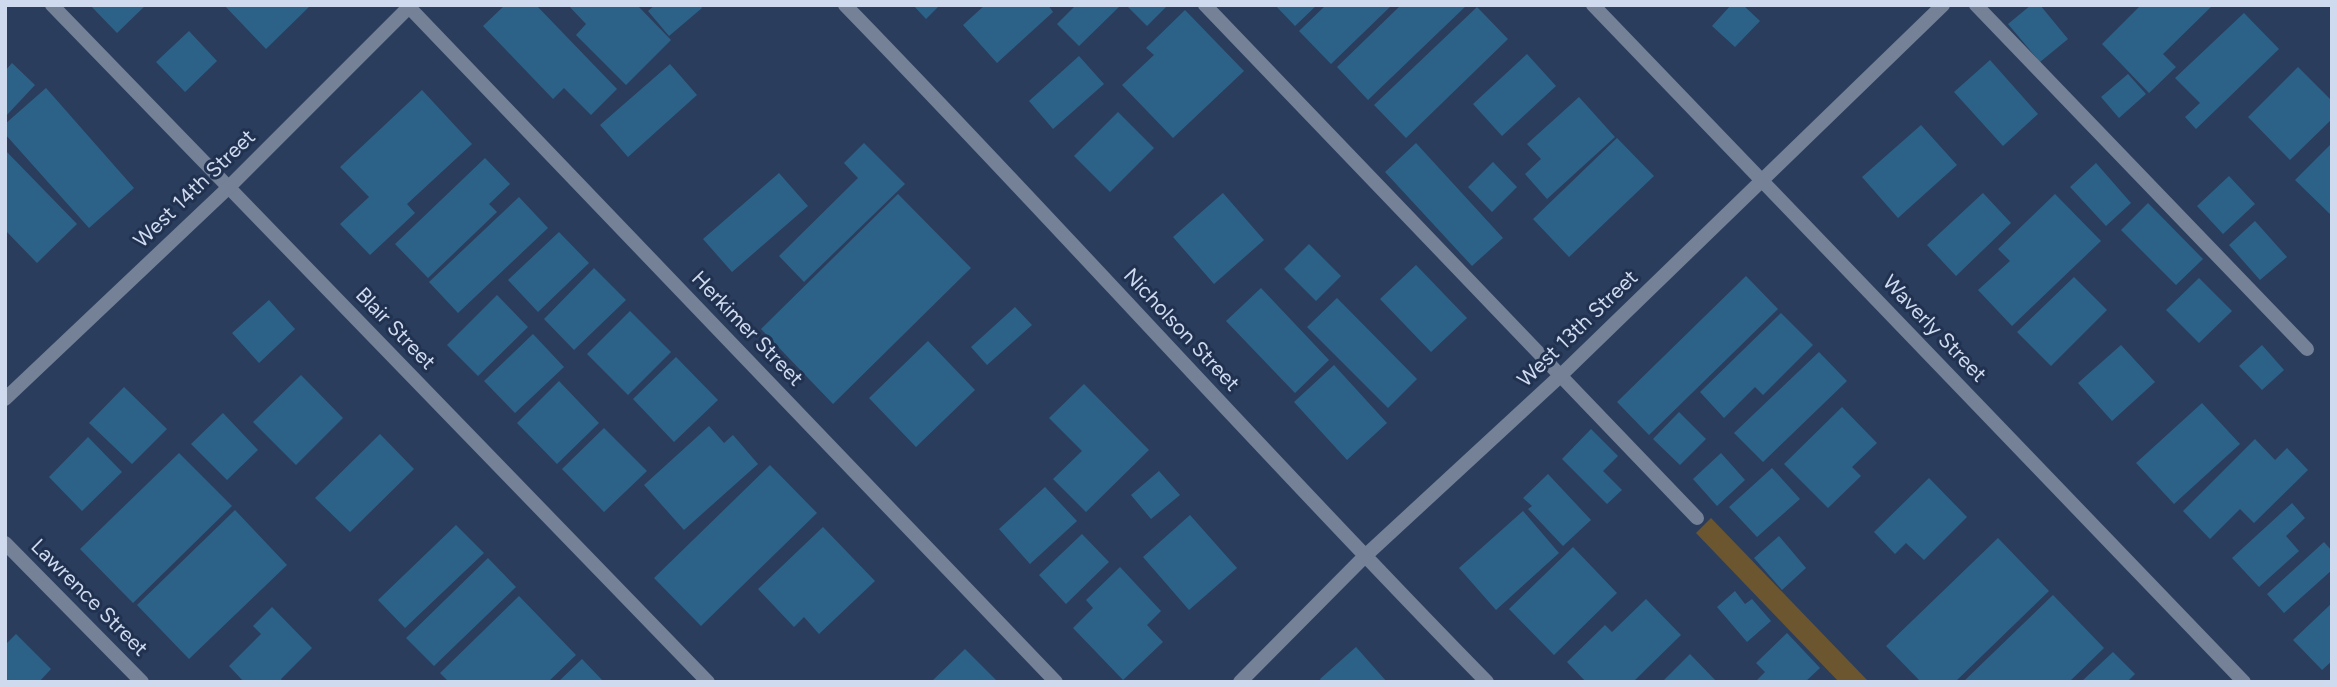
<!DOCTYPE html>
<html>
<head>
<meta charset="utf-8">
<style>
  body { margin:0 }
  #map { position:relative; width:2337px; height:687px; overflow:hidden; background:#2b3d5c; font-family:Figtree,sans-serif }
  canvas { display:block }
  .frame { position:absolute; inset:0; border:7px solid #cfdaee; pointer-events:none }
</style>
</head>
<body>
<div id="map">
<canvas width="2337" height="687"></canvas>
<div class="frame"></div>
</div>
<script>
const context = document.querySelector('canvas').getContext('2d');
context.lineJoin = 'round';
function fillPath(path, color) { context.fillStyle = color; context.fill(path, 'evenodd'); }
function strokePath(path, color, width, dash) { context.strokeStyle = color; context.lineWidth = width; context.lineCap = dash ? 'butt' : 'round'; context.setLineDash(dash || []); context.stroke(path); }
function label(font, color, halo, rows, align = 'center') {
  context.font = font + ' Figtree,sans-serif'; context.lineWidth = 6; context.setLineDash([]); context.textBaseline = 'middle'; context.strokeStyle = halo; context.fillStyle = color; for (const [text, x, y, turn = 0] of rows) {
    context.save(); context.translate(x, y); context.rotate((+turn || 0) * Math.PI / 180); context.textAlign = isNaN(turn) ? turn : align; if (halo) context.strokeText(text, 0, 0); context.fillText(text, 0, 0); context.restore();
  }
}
const green = new Path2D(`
  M1711 518 1869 682H1839L1696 533Z`);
const building = new Path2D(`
  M90 5H146L117 33Z
  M224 5H311L266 49Z
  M505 5H536L617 89 591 115 564 88 553 99 483 26Z
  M568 5H637L671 40 626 85 576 35 586 24Z
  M655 5H700L702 8 669 36 648 11Z
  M913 5H940L926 19Z
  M985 5H1048L1053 12 997 63 963 25Z
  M1076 5H1121L1079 46 1057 24Z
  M1126 5H1168L1147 26Z
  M1275 5H1317L1295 26Z
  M1326 5H1392L1331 64 1299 31Z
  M1401 5H1467L1368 100 1337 67Z
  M1731 5H1743L1760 21 1735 47 1712 26Z
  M2031 5H2040L2068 39 2040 62 2008 24Z
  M2141 5H2213L2163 54 2176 67 2149 93 2102 44Z
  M1477 7 1508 39 1406 138 1374 105Z
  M1185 10 1244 71 1173 138 1122 85 1154 55 1146 48Z
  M2244 13 2279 49 2196 129 2185 117 2200 103 2175 78Z
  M189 31 217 61 185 92 156 62Z
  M1527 54 1556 86 1502 136 1473 104Z
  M1079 56 1104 84 1053 129 1029 101Z
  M1990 60 2038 114 2003 146 1954 92Z
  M12 63 35 85 5 117V71Z
  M670 64 697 95 628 157 600 125Z
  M2298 67 2332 101V119L2290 160 2248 117Z
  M2128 74 2146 94 2119 118 2101 97Z
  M46 88 134 188 89 228 5 134V124Z
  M422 90 472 144 407 204 415 213 370 255 340 224 369 197 340 167Z
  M1579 97 1615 137 1547 199 1525 174 1541 159 1527 144Z
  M1118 112 1154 148 1110 192 1074 156Z
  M1921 125 1957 165 1898 218 1862 177Z
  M1617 138 1654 176 1569 257 1533 219Z
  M864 143 905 184 804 282 779 256 858 178 844 163Z
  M1416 143 1503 238 1472 266 1385 172Z
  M2332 143V216L2295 180Z
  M5 150 77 224 37 263 5 230Z
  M485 158 510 184 489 204 497 212 428 278 395 244Z
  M1493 162 1517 187 1492 212 1468 187Z
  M2096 163 2131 203 2106 226 2070 187Z
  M779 173 808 206 732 272 703 239Z
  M2229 176 2255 204 2223 234 2197 206Z
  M1223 193 1264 240 1214 284 1173 237Z
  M1983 193 2011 223 1956 276 1927 245Z
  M898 194 971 268 833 404 761 329Z
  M2055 194 2101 241 2012 326 1978 290 2010 261 1998 249Z
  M519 197 548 228 458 313 429 282Z
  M2148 203 2203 259 2176 285 2121 230Z
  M2255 221 2287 257 2260 280 2229 245Z
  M559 232 589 263 538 312 508 280Z
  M1309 244 1341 276 1316 301 1284 269Z
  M1416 265 1467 318 1431 352 1380 299Z
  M594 268 626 300 574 350 544 319Z
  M1746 276 1778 309 1649 435 1617 402Z
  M2074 277 2107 310 2051 366 2017 332Z
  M2199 278 2232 311 2199 343 2166 310Z
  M1261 288 1329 360 1295 393 1226 321Z
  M497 295 528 327 478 376 447 345Z
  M1337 298 1417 379 1388 408 1307 327Z
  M269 300 295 329 259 363 232 333Z
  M1015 307 1032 325 987 365 971 347Z
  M630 311 671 352 628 395 587 354Z
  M1781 313 1813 345 1763 395 1755 387 1724 418 1700 392Z
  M533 334 564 367 515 413 484 381Z
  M928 341 975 390 916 447 869 398Z
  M2121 345 2155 382 2112 421 2078 383Z
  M2262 345 2284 370 2262 390 2239 366Z
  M1819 352 1847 381 1763 462 1734 433Z
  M676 357 718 400 674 442 633 399Z
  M1334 365 1387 423 1347 460 1294 402Z
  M301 375 343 418 296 465 253 422Z
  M559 381 599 423 557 464 517 423Z
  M1084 384 1149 450 1086 512 1053 479 1082 451 1049 418Z
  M124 387 167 429 132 464 89 423Z
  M2202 403 2240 444 2174 504 2136 463Z
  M1842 407 1877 443 1852 467 1861 476 1828 508 1784 464Z
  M1679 412 1706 439 1680 465 1653 439Z
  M223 413 258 450 227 480 191 444Z
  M709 426 724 443 733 435 758 464 684 530 644 485Z
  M604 428 647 471 604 512 562 469Z
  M1591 429 1618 456 1603 471 1622 490 1607 504 1562 459Z
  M380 434 414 469 350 532 315 498Z
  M88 437 122 472 82 511 49 477Z
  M2255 439 2275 460 2287 448 2308 470 2254 523 2240 509 2210 539 2183 511Z
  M179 453 232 506 133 603 80 549Z
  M1721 453 1745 480 1717 506 1693 479Z
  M770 465 817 513 701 626 654 578Z
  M1772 468 1800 499 1757 537 1729 507Z
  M1159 471 1180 495 1151 519 1131 495Z
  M1548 474 1591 520 1563 546 1528 509 1532 506 1523 498Z
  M1929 478 1967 517 1924 560 1906 543 1895 554 1874 532Z
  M1045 487 1077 521 1030 564 999 529Z
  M2292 503 2305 518 2286 536 2299 551 2259 587 2232 558Z
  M235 510 287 565 189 659 137 605Z
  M1523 511 1559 553 1496 610 1459 568Z
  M1190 515 1237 568 1189 610 1143 557Z
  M456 525 484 553 405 628 378 600Z
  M823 527 875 581 819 634 804 617 794 627 758 589Z
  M1082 534 1109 562 1066 604 1039 575Z
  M1779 536 1806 568 1782 590 1754 558Z
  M1998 538 2049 591 1955 682H1921L1886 646Z
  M2324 542 2332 551V570L2284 613 2267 594Z
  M1573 547 1617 593 1554 655 1509 609Z
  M488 558 516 587 434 666 406 638Z
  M1120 567 1161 611 1147 625 1163 642 1123 680 1073 628 1093 608 1086 600Z
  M1735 591 1745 604 1752 599 1771 621 1747 642 1717 607Z
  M2053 595 2104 648 2069 682H1963Z
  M519 596 576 655 548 682H449L440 673Z
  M1646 599 1681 635 1633 682H1586L1567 662 1605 625 1612 632Z
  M2332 603V661L2322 670 2293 640Z
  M272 607 312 648 281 679 283 682H244L229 666 261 634 253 626Z
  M1787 633 1820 668 1805 682H1755L1765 672 1756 663Z
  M16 634 51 669 39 682H5V645Z
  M1356 647 1387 682H1322L1320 679Z
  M965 649 998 682H931Z
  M2113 652 2135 674 2127 682H2081Z
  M1690 654 1717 682H1662Z
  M582 659 604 682H558Z`);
const service = new Path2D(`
  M1205 5 1697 518
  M1976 5 2307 349`);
const minor = new Path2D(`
  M52 5 708 682
  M407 5 1056 682
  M845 5C1062 228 1269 460 1487 682
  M1593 5 2244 682
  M5 543 142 682
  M1240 682 1364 557 1559 377 1943 5`);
const tertiary = new Path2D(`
  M5 399 229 187 411 5`);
const streetNames = [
  ["West 14th Street",195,189,-44],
  ["Blair Street",395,329,46],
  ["Herkimer Street",747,329,46],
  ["West 13th Street",1578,329,-44],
  ["Waverly Street",1934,329,46],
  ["Nicholson Street",1181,330,47],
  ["Lawrence Street",89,598,45]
];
fillPath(green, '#6b562f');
fillPath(building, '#2d6288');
strokePath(service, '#748197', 14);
strokePath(minor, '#748197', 14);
strokePath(tertiary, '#748197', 14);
label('21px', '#cfdaee', '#213251', streetNames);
</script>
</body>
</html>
